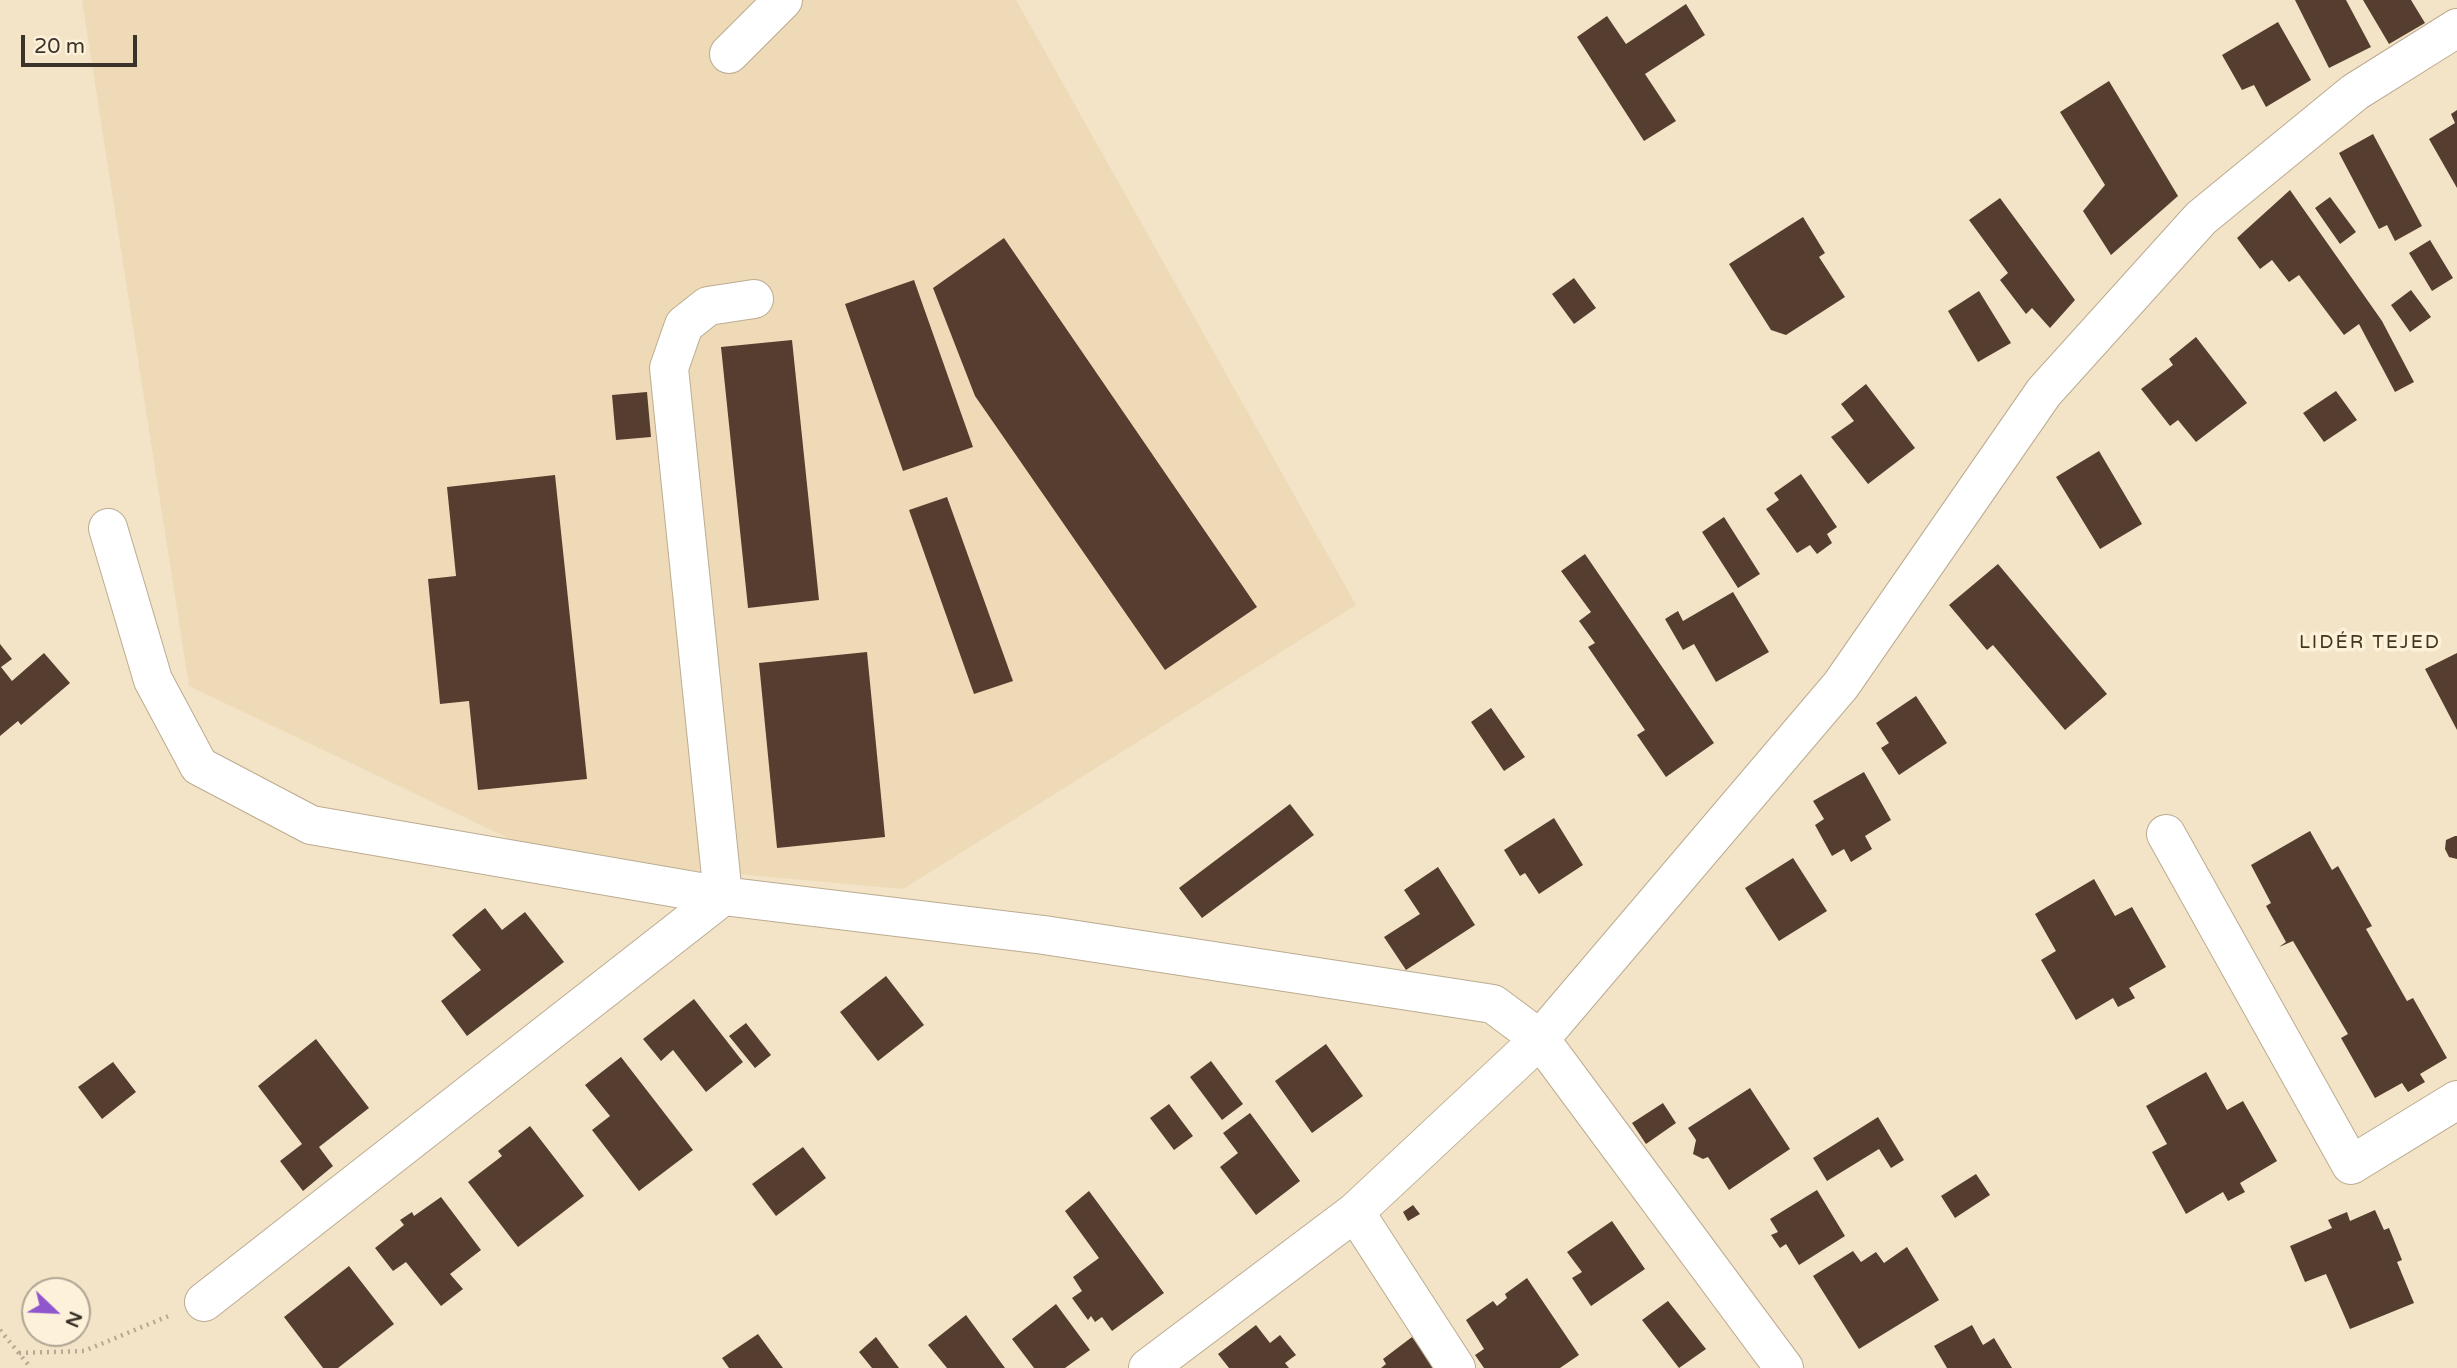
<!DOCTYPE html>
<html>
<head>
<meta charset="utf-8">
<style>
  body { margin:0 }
  #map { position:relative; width:2457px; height:1368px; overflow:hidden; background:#f3e3c7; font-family:"Varela Round",sans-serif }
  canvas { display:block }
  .north { position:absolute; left:21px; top:1277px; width:70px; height:70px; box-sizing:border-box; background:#fdf1da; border:2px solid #afa593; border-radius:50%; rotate:113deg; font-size:19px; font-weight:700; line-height:28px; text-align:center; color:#3a3329 }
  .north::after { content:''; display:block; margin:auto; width:24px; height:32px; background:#9056cd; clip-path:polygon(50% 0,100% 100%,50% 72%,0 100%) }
  .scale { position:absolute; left:21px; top:35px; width:116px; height:32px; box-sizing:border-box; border:4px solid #3a3329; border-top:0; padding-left:9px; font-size:21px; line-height:24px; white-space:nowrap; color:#3a3329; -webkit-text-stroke:5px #fdf1da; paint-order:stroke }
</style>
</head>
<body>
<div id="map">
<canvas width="2457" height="1368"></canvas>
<div class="north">N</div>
<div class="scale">20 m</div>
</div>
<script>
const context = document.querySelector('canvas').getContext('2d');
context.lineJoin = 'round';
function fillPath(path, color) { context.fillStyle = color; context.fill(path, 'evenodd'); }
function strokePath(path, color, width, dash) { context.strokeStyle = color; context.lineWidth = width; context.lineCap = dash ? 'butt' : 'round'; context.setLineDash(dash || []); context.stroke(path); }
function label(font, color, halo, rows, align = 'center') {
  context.font = font + ' "Varela Round",sans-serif'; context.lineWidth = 7; context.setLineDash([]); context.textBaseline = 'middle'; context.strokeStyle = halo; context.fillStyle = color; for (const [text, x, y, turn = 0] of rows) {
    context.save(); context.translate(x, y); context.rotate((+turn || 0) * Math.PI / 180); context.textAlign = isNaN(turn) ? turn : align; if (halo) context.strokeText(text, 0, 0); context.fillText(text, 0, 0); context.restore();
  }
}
const built = new Path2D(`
  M82 0H1016L1356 605 903 889 548 857 189 686Z`);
const building = new Path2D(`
  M2295 0H2346L2371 47 2329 68Z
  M2363 0H2411L2425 23 2389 44Z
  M1686 4 1705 35 1645 74 1676 121 1644 141 1577 37 1607 16 1626 44Z
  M2278 22 2311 80 2266 107 2254 85 2242 90 2222 55Z
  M2109 81 2178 196 2111 255 2083 211 2105 185 2060 112Z
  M2457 110V188L2429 139 2455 123 2451 114Z
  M2373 134 2422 226 2395 241 2387 225 2379 229 2339 153Z
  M2290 190 2382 321 2414 382 2395 392 2359 324 2344 335 2299 275 2289 282 2272 260 2260 269 2237 238Z
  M2330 197 2356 232 2340 244 2315 208Z
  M2000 198 2075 300 2050 328 2032 308 2026 314 2000 280 2008 273 1969 220Z
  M1803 217 1825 253 1819 257 1845 297 1786 335 1771 330 1729 264Z
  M1004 238 1257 607 1165 670 975 396 933 288Z
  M2430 240 2453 278 2432 291 2409 253Z
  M1574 278 1596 308 1574 324 1552 294Z
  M914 280 973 447 903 471 845 304Z
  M2411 290 2431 317 2410 332 2391 305Z
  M1979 291 2011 343 1978 362 1948 311Z
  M2196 337 2247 403 2196 442 2178 420 2170 426 2141 389 2173 365 2169 359Z
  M792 340 819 600 748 608 721 347Z
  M1866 384 1915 448 1868 484 1831 437 1854 421 1841 404Z
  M2336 391 2357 420 2324 442 2303 413Z
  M647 392 651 437 616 440 612 395Z
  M2099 451 2142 524 2100 549 2056 477Z
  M1801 474 1837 527 1827 534 1832 543 1817 554 1810 545 1797 553 1766 509 1779 500 1774 493Z
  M555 475 587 779 478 790 469 701 440 704 428 579 456 576 447 487Z
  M947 497 1013 681 974 694 909 510Z
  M1724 517 1760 574 1738 588 1702 532Z
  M1585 554 1714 743 1666 777 1637 735 1645 730 1588 647 1595 643 1579 621 1591 612 1561 571Z
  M1998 564 2107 694 2065 730 1993 645 1987 650 1949 605Z
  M1733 592 1769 652 1716 682 1694 644 1683 650 1665 619 1678 611 1683 621Z
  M0 644 12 659 1 667 12 681 44 653 70 683 21 725 18 721 0 736Z
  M867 652 885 837 777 848 759 663Z
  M2457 653V730L2425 669Z
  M1916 696 1947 743 1899 775 1881 748 1889 743 1876 723Z
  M1491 708 1525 757 1504 771 1471 722Z
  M1864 772 1891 820 1865 836 1872 849 1851 862 1844 849 1832 856 1815 825 1824 819 1813 801Z
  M1290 804 1314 835 1202 918 1179 888Z
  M1554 818 1583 865 1539 894 1525 873 1520 876 1504 850Z
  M2310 831 2332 870 2338 866 2372 926 2366 929 2407 1001 2413 998 2447 1058 2420 1074 2425 1082 2408 1092 2402 1083 2375 1098 2341 1038 2348 1034 2293 941 2279 947 2286 942 2266 906 2271 903 2251 865Z
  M2455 836H2457V859L2449 857 2445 849 2446 840Z
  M1793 858 1827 911 1779 941 1745 888Z
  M1438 867 1475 925 1406 970 1384 937 1420 914 1404 890Z
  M2094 879 2115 916 2132 907 2166 967 2129 988 2135 998 2118 1007 2113 998 2076 1020 2041 960 2056 951 2035 914Z
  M485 908 502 930 525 912 564 962 467 1036 441 1001 481 970 452 935Z
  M886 976 924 1025 878 1061 840 1012Z
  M694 999 743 1062 706 1092 673 1050 661 1061 643 1039Z
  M746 1023 771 1055 755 1068 729 1036Z
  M316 1039 369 1108 319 1147 333 1166 303 1191 280 1161 302 1144 258 1086Z
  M1326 1044 1363 1096 1312 1133 1275 1081Z
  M621 1057 693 1150 639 1191 592 1130 610 1116 585 1085Z
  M1211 1061 1243 1104 1222 1120 1190 1077Z
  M113 1062 136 1092 102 1119 78 1087Z
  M2206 1072 2227 1110 2243 1101 2277 1161 2240 1183 2245 1192 2228 1201 2223 1192 2186 1214 2152 1152 2167 1144 2146 1106Z
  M1750 1088 1790 1149 1729 1190 1708 1157 1703 1159 1693 1154 1696 1140 1688 1128Z
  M1663 1103 1676 1123 1646 1144 1632 1123Z
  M1169 1104 1193 1136 1174 1150 1150 1118Z
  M1250 1113 1300 1181 1256 1215 1220 1167 1238 1153 1223 1133Z
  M1878 1117 1904 1160 1891 1168 1879 1149 1827 1181 1813 1158Z
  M530 1126 584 1196 518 1247 468 1182 502 1156 498 1151Z
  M803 1147 826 1178 776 1216 752 1184Z
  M1976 1174 1990 1195 1955 1218 1941 1196Z
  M1817 1190 1845 1236 1799 1265 1786 1244 1780 1248 1771 1235 1778 1232 1770 1219Z
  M1089 1191 1164 1293 1112 1331 1102 1317 1095 1322 1091 1316 1088 1320 1072 1298 1082 1291 1073 1277 1099 1258 1065 1211Z
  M441 1197 481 1250 450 1274 463 1289 441 1306 406 1262 393 1271 375 1248 404 1225 400 1220 412 1212 414 1216Z
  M1413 1205 1420 1214 1408 1221 1403 1212Z
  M2375 1210 2384 1230 2389 1228 2402 1260 2397 1262 2414 1303 2350 1329 2326 1274 2305 1282 2290 1246 2332 1228 2328 1220 2347 1212 2350 1221Z
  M1612 1221 1645 1269 1591 1306 1572 1278 1582 1272 1567 1252Z
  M1907 1247 1939 1300 1859 1349 1813 1276 1853 1251 1861 1262 1876 1252 1884 1263Z
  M349 1266 394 1324 338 1368H323L284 1317Z
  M1527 1278 1579 1355 1560 1368H1484L1475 1355 1484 1349 1466 1320 1493 1301 1497 1306 1507 1298 1505 1294Z
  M1668 1301 1706 1349 1679 1368 1642 1320Z
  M1056 1304 1090 1350 1065 1368H1034L1012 1339Z
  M966 1315 1005 1368H947L928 1345Z
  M1256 1325 1270 1343 1280 1335 1296 1355 1285 1363 1289 1368H1229L1218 1354Z
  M1972 1325 1983 1345 1994 1338 2012 1368H1947L1934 1346Z
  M758 1334 783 1368H729L722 1358Z
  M876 1337 899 1368H872L859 1352Z
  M1412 1337 1436 1368H1381L1386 1364 1383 1359Z`);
const path = new Path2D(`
  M0 1330 31 1368
  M19 1353 84 1351 171 1315`);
const minor = new Path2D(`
  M729 54 783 0
  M108 528 153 680 199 766 311 825 723 896 669 368 684 325 708 306 754 299
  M2166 834 2351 1165 2457 1100
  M1355 1212 1456 1368
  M204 1302 723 896 1044 935 1493 1004 1540 1039 1784 1368
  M1148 1368 1355 1212 1540 1039 1841 685 2044 392 2201 218 2355 92 2457 28`);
const neighbourhoodNames = [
  ["LIDÉR TEJED",2370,643]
];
fillPath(built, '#eedab7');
fillPath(building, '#553e2f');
strokePath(minor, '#bbac91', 40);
strokePath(path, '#b6a993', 4.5, [2, 5]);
strokePath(minor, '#fff', 38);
context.letterSpacing = '2px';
label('19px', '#42351e', '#fdf1da', neighbourhoodNames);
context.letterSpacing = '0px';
</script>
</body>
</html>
